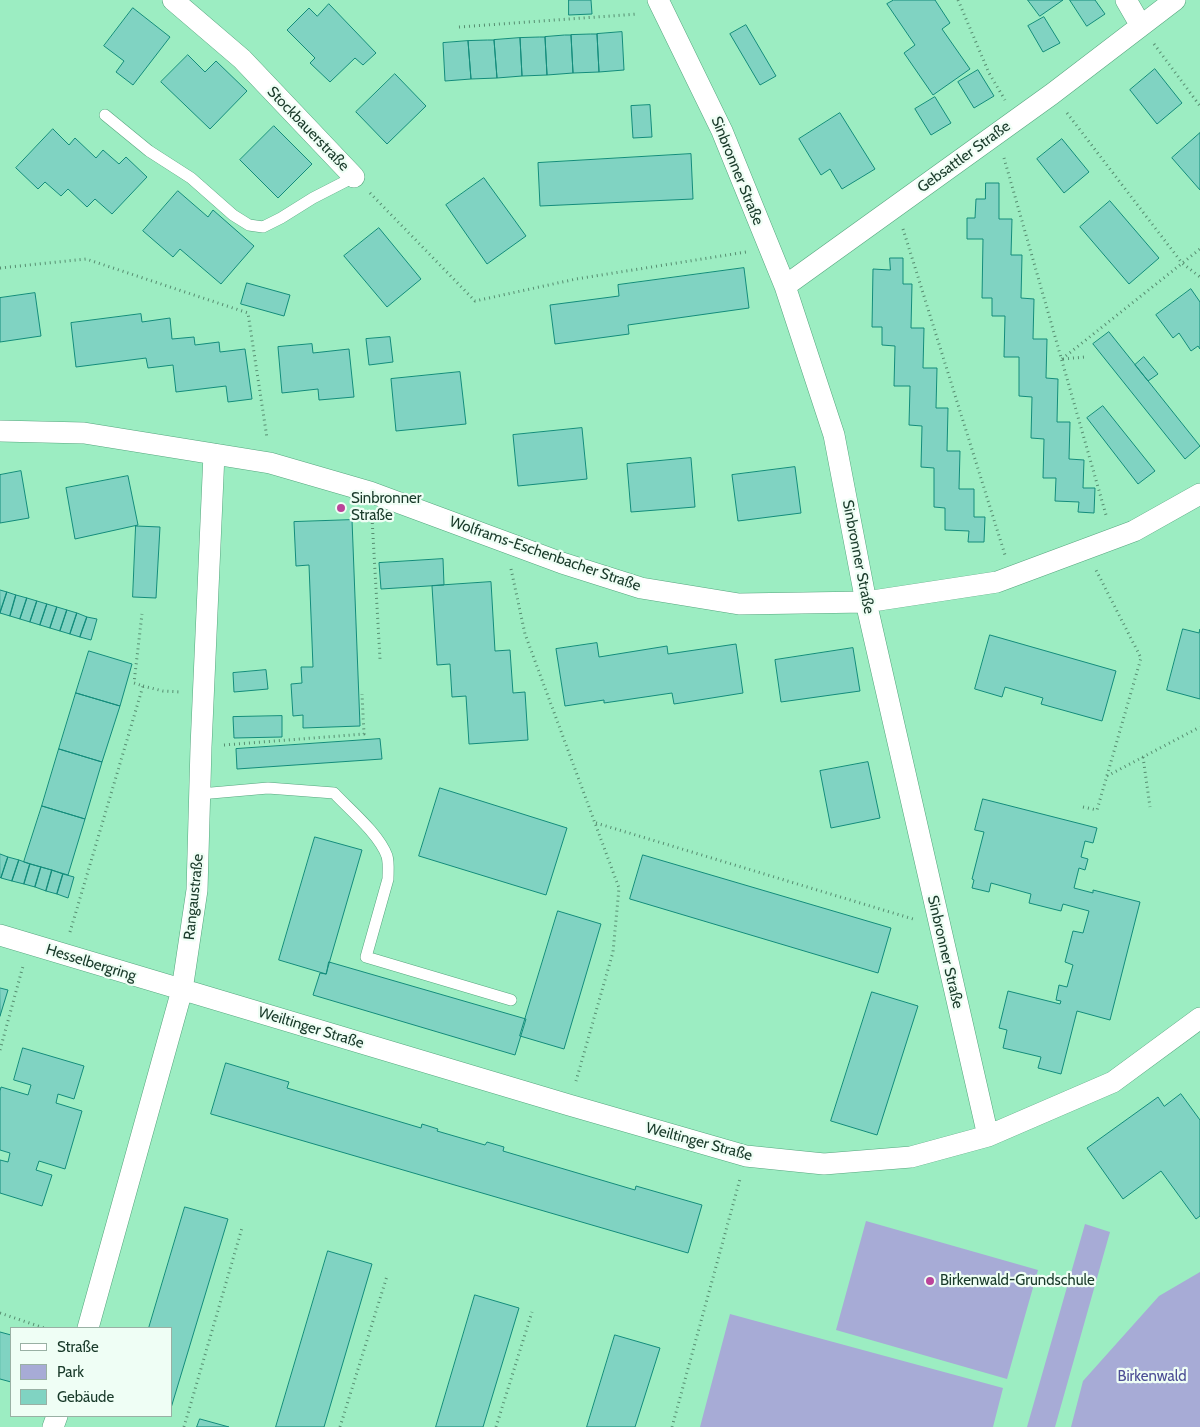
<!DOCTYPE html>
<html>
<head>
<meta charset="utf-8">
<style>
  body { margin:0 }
  #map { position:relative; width:1200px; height:1427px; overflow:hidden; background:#9cedc2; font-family:Cabin,sans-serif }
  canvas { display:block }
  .legend { position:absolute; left:10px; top:1327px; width:162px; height:90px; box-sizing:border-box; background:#effef5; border:1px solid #99b0a4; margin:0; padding:6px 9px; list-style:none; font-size:15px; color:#193a2a }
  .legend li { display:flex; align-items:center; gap:10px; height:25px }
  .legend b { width:25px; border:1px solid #99b0a4 }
</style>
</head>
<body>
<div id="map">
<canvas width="1200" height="1427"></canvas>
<ul class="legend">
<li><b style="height:6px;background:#fff"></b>Straße</li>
<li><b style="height:14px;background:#a7abd6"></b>Park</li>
<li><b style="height:14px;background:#80d3c2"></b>Gebäude</li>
</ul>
</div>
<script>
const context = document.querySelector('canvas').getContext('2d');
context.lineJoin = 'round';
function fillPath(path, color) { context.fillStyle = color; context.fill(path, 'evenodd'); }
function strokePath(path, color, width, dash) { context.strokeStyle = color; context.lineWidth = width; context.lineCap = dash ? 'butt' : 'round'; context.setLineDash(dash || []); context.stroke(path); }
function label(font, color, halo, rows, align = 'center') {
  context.font = font + ' Cabin,sans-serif'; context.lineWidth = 4.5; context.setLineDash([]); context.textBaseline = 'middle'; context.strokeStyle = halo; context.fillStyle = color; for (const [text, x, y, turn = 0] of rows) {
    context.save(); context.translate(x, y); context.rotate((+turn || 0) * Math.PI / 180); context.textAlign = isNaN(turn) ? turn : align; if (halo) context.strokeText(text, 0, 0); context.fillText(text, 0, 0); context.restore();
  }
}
const green = new Path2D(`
  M866 1221 1038 1270 1007 1379 836 1330Z
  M1085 1224 1110 1232 1055 1427H1027Z
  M1200 1272V1427H1071L1083 1381 1159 1296Z
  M730 1314 1003 1388 993 1427H700Z`);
const building = new Path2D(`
  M569 0H591L592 14 569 15Z
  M894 0H935L950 23 942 29 970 69 933 95 904 53 915 45 887 4Z
  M1028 0H1063L1040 16Z
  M1070 0H1095L1105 14 1087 26Z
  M329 4 376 53 363 65 355 58 330 82 310 63 315 58 287 30 309 8 317 16Z
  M133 8 170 37 133 85 116 72 124 61 104 46Z
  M1044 17 1060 43 1043 52 1028 26Z
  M746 25 776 76 760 85 730 34Z
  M622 32 624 70 599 72 597 34Z
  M591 34H597L599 72 573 73 571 35Z
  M565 35H571L573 73 547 75 545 37Z
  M540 37H545L547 75 522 76 520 38Z
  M520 38 522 76 497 78 494 40Z
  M488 40H494L497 78 471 79 468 41Z
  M468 41 471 79 445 81 443 43Z
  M188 55 205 72 216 61 247 91 210 129 161 82Z
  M1155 69 1182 103 1157 124 1130 90Z
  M978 70 994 96 974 108 958 82Z
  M395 74 426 106 387 144 356 112Z
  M935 97 951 123 931 135 915 109Z
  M650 105 652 137 633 138 631 106Z
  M840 113 875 169 842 189 830 169 821 175 799 139Z
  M274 126 312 164 278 198 240 160Z
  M53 129 69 145 75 138 96 158 103 150 119 164 126 157 147 177 112 214 95 199 87 207 68 189 61 196 45 182 38 189 16 168Z
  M1200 133V190L1172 158Z
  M1062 139 1089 172 1064 193 1037 159Z
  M691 154 693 199 540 206 538 163Z
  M484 178 526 236 487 264 446 205Z
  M986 183H999V219H1012L1011 255H1022L1021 298 1034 299 1033 339H1047L1046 378 1058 379 1057 422H1070L1069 459 1084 460 1083 488H1095L1094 513 1078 512 1079 502 1055 501 1056 478H1043L1044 439 1031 438 1032 397 1019 396V357H1004L1005 316H992V298H982L983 239H967V218H975L976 199H985Z
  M178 191 208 217 213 210 254 246 221 284 180 249 173 257 143 231Z
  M1110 201 1159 258 1129 284 1080 227Z
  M379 228 421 279 387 307 344 256Z
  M890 258H903V284H912L911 328H924L923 368H937L936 408H948L947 451H960L959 489H974V517H985L984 542H968L969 531 945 530V508L934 507V468L921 467 922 426 909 425 910 386H894L895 346 882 345V327H872L873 269 890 270Z
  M744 268 749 308 628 325 629 334 555 344 550 305 619 296 618 285Z
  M247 283 290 295 284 316 241 304Z
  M1191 289 1200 302V349L1198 346 1191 351 1179 333 1173 338 1156 315Z
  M35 293 41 336 0 342V298Z
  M141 314 142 322 170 318 172 339 194 337 195 345 219 342 220 352 245 349 252 399 228 402 226 386 176 392 173 365 148 368 146 358 76 367 71 323Z
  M1109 332 1200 446 1185 459 1093 344Z
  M390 337 393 362 369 365 366 339Z
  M312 344 313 353 349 349 354 397 319 400 318 389 282 393 278 347Z
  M1144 357 1158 374 1148 381 1135 365Z
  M460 372 466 424 396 431 391 379Z
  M1103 406 1155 471 1138 484 1087 418Z
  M582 428 587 479 518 486 513 435Z
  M691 458 695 507 631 512 627 464Z
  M795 467 801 513 738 521 732 475Z
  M21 471 29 518 0 523V475Z
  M128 476 138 525 75 539 66 488Z
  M352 520 360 726 303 728V715L293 716 291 684 302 683 301 667H313L309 565 296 566 294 522Z
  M136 526 160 527 156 598 133 597Z
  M443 559 444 585 381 589 379 563Z
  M491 582 495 651 510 650 513 693 525 692 528 740 469 744 466 696 452 697 450 664 437 665 432 586Z
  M0 590 7 592 0 613Z
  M7 592 16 595 10 616 0 613Z
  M16 595 27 598 20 619 10 616Z
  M27 598 37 601 30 622 20 619Z
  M37 601 47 604 40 625 30 622Z
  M47 604 57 607 50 628 40 625Z
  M57 607 67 610 60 631 50 628Z
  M67 610 77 613 70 634 60 631Z
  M77 613 87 617 80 637 70 634Z
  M87 617 97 619 91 640 80 637Z
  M1183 629 1199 633 1200 629V699L1167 690Z
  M990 635 1116 671 1102 721 1041 704 1043 698 1005 687 1002 697 975 689Z
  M597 643 599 657 667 646 668 654 736 644 743 693 674 704 672 693 604 703V700L565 706 556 649Z
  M853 648 860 691 781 702 775 660Z
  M89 651 132 664 120 706 76 693Z
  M266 670 268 689 234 692 233 673Z
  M76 693 120 706 102 762 59 749Z
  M282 716V737L234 738 233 717Z
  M380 739 382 759 237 769 236 749Z
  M59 749 102 762 85 819 42 806Z
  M868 762 880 818 831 828 820 771Z
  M440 788 567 828 546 895 419 856Z
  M983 799 1097 828 1093 843 1085 841 1081 857 1088 859 1085 870 1079 868 1074 888 1093 893V890L1140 902 1110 1020 1077 1011 1061 1074 1038 1068 1041 1057 1003 1048 1007 1030 999 1028 1008 991 1060 1004 1061 1001 1056 1000 1059 985 1067 987 1073 965 1065 962 1073 931 1083 933 1089 911 1063 904 1061 911 1029 903 1031 894 991 883 989 892 972 888 974 880 972 879 984 832 975 830Z
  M42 806 85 819 68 875 24 862Z
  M315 837 362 850 326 974 279 960Z
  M0 854 8 857 1 878 0 877Z
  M643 855 891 928 878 973 630 899Z
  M8 857 19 860 12 881 1 878Z
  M19 860 30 864 24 884 12 881Z
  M30 864 41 867 35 887 24 884Z
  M41 867 52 870 46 891 35 887Z
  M52 870 63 874 57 894 46 891Z
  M63 874 74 877 68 898 57 894Z
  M558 911 601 924 564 1049 520 1036Z
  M329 962 526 1019 515 1055 313 995 320 973 326 974Z
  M0 988 8 990 0 1016Z
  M872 992 918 1006 877 1135 831 1121Z
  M23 1048 84 1066 74 1099 58 1094 56 1103 82 1111 65 1169 39 1161 36 1170 52 1175 42 1206 0 1193V1160L8 1162 10 1153 0 1150V1091L1 1087 28 1095 31 1085 14 1080Z
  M226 1063 289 1082 287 1088 421 1128 422 1124 438 1129 437 1131 485 1145 487 1142 504 1147 503 1151 635 1190 636 1186 702 1205 688 1253 211 1114Z
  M1181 1094 1200 1120V1216L1196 1219 1161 1171 1123 1199 1087 1148 1158 1097 1164 1106Z
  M185 1207 228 1219 171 1408V1328H149Z
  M328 1251 372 1264 324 1427H276Z
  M475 1295 519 1308 483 1427H436Z
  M0 1332 11 1335V1382L0 1379Z
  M615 1335 660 1348 635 1427H587Z
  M200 1419 229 1427H197Z`);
const path = new Path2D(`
  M958 0 989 73 1005 100
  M459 27 638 14
  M1154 44 1200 106
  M1067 113 1182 263 1200 277
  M1004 158 1106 515
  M370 193 475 301 576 279 746 252
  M903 229 1005 555
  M0 268 86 259 248 313 267 438
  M1062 359 1200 249
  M1063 359 1085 357
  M372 518 380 659
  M511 569 525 634 619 888 613 952 576 1081
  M143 686 163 691 180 692
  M224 745 364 734 362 694
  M1143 757 1150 807
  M1107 776 1200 727
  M1083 807 1097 810 1141 658 1096 570
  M596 823 913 919
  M70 932 143 686 134 683 142 614
  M0 1050 23 966
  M0 1313 44 1328
  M184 1427 242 1228
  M340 1427 387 1276
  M496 1427 532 1312
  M672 1427 740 1179`);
const service = new Path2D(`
  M105 115 149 151 191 178 233 215 249 225 263 227 281 218 313 198 354 177
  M200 794 268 788 334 793C350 810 379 834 387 856 389 863 388 871 388 879L366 957 511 1000`);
const minor = new Path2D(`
  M173 0 242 59 354 177
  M658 0 722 131 785 286 834 435 866 602 988 1136
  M1126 0 1141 26
  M785 286 1052 94 1175 0
  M0 431 84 433 270 463 370 492 562 563 641 588 739 604 866 602 997 582 1134 531 1200 494
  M0 935 569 1105 746 1156 824 1164 911 1157 988 1136 1113 1082 1200 1018
  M88 1328 182 990 197 890 201 747 214 454
  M53 1427 57 1416`);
const markers = [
  [341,508,5,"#bb449a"],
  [930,1281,5,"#bb449a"]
];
const streetNames = [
  ["Stockbauerstraße",308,129,46],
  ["Gebsattler Straße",964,157,-36],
  ["Sinbronner Straße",737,171,68],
  ["Wolframs-Eschenbacher Straße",545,554,19],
  ["Sinbronner Straße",858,557,79],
  ["Rangaustraße",194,897,-84],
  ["Sinbronner Straße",945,952,77],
  ["Hesselbergring",91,963,17],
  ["Weiltinger Straße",311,1028,17],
  ["Weiltinger Straße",699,1142,15]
];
const poiNames = [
  ["Sinbronner",351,499],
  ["Straße",351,516],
  ["Birkenwald-Grundschule",940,1281]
];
const parkNames = [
  ["Birkenwald",1152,1377]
];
fillPath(green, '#a7abd6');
fillPath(building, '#80d3c2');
strokePath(building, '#138c7b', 1);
strokePath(service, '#55a67e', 12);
strokePath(minor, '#55a67e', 22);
strokePath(path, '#568d70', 3, [1, 4]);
strokePath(service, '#fff', 11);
strokePath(minor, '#fff', 21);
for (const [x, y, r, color] of markers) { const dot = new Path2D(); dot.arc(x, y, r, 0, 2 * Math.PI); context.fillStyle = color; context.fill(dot); strokePath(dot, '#effef5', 2); }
label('15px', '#193a2a', '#effef5', streetNames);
label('15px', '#193a2a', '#effef5', poiNames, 'left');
label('15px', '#4b4d94', '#effef5', parkNames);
</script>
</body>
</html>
